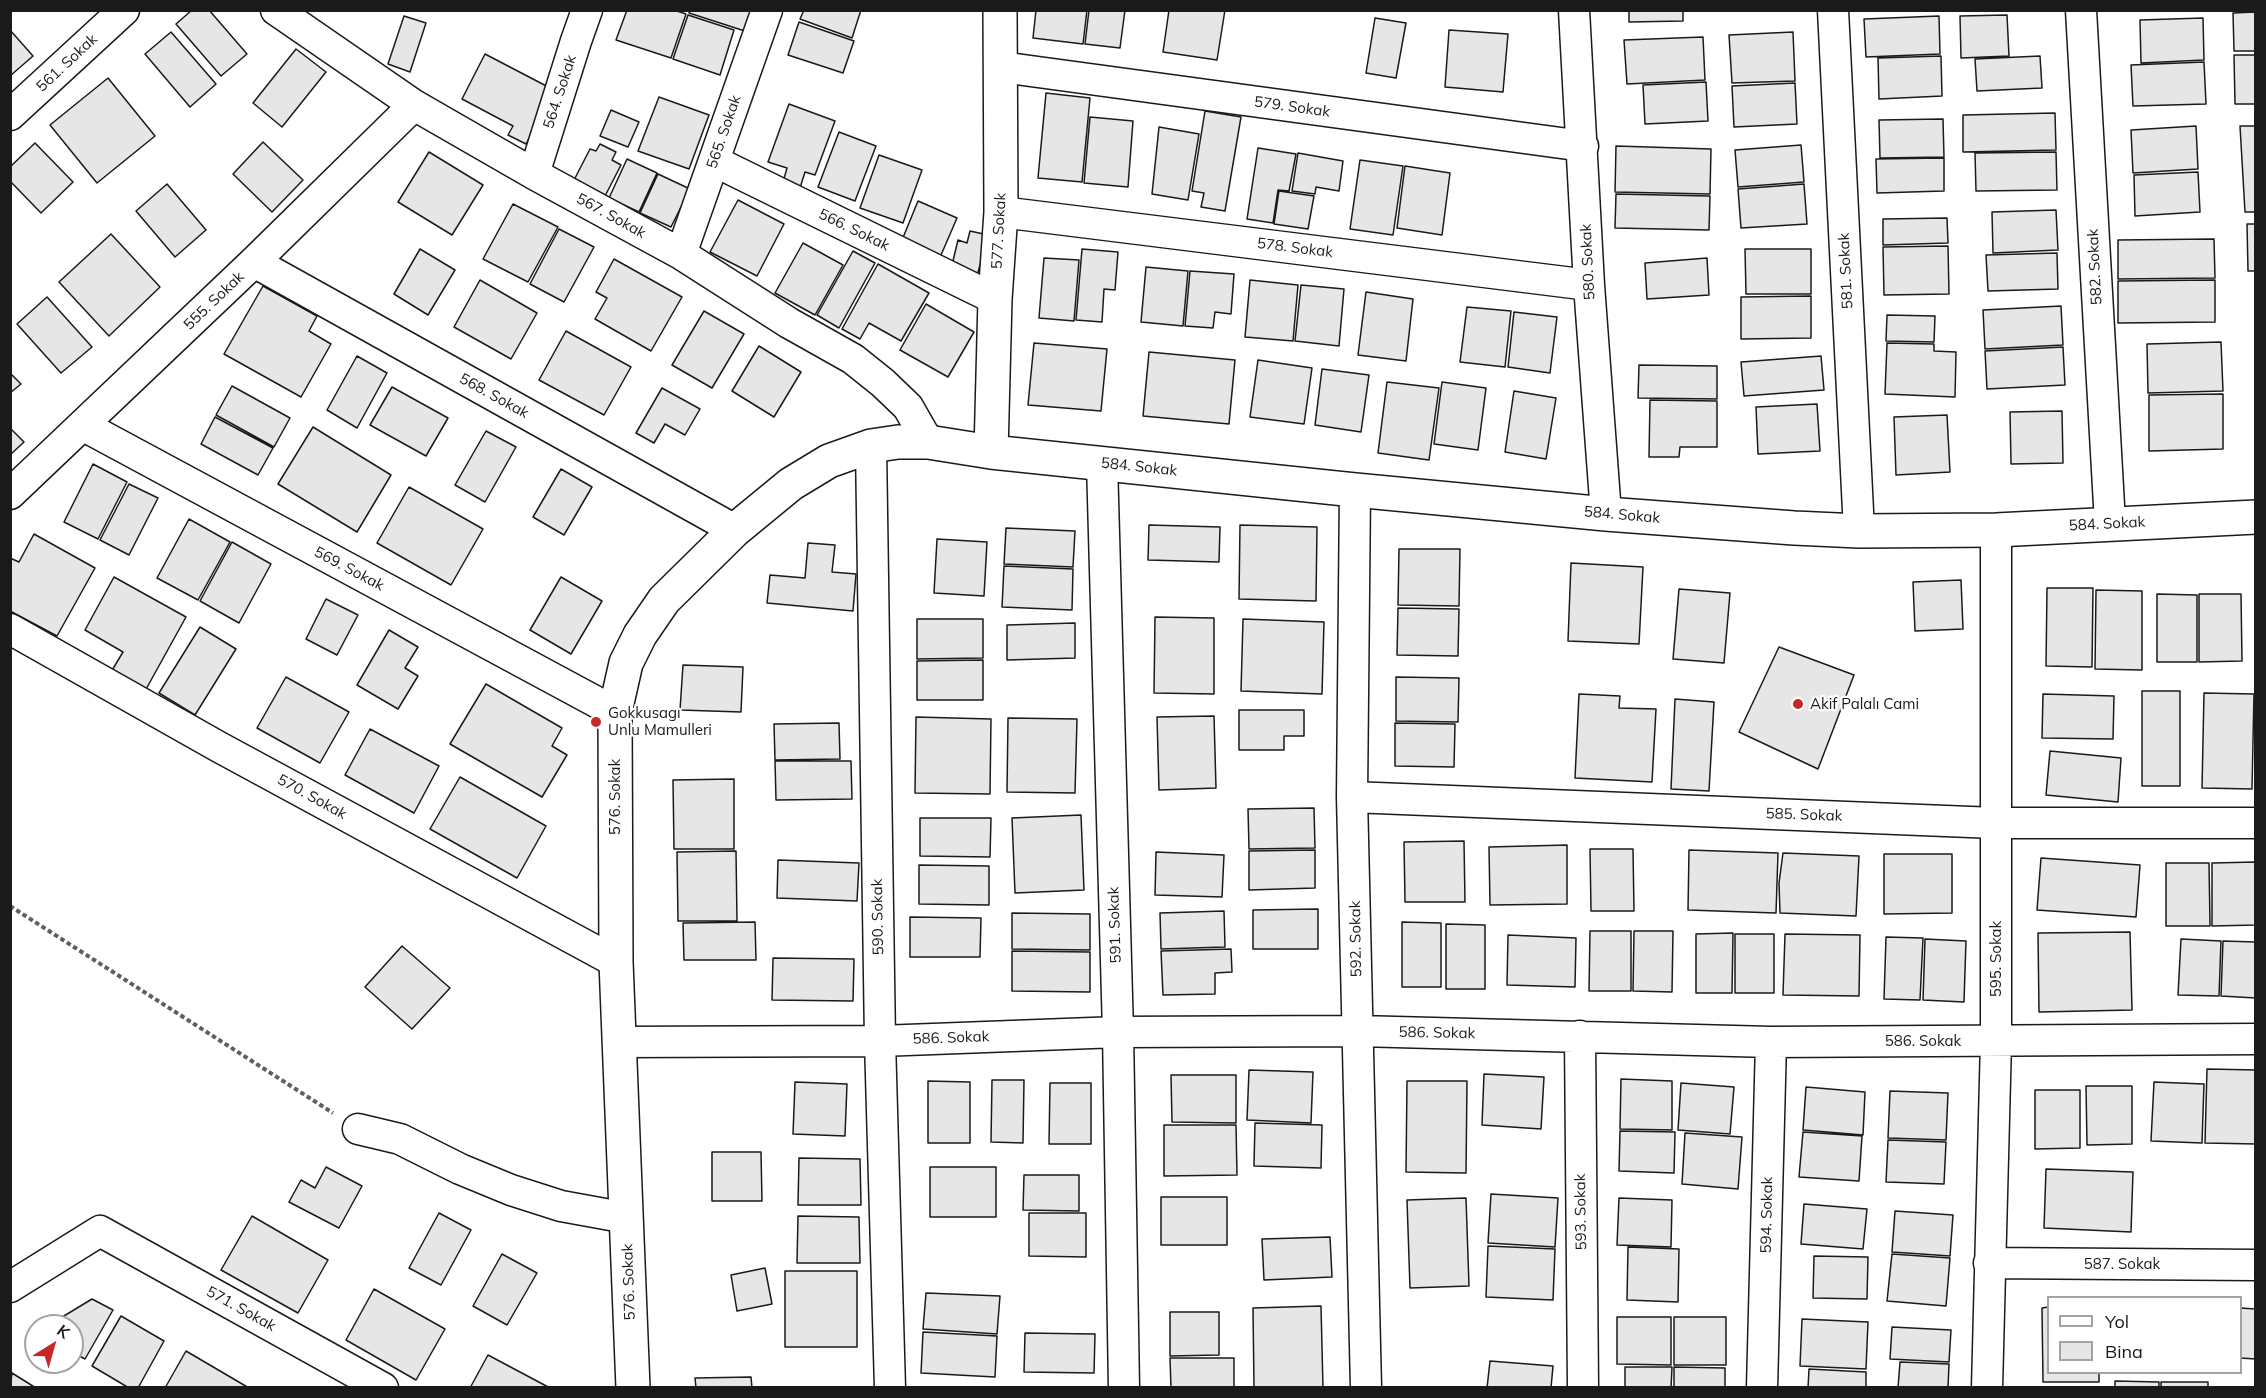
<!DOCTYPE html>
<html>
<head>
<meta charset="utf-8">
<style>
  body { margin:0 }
  #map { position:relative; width:2266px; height:1398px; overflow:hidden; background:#fff; font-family:Mulish,sans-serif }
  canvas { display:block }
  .frame { position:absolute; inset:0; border:12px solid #1a1a1a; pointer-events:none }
  .legend { position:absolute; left:2047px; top:1296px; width:195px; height:78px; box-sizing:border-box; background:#fff; border:2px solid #a3a3a3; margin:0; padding:8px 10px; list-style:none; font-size:18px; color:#1a1a1a }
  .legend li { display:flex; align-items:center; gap:12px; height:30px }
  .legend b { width:30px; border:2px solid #a3a3a3 }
  .north { position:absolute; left:24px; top:1314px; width:60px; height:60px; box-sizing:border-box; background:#fff; border:2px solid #a3a3a3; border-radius:50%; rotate:37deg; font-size:16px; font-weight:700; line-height:24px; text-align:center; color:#1a1a1a }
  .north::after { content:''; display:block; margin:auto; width:21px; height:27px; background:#c62828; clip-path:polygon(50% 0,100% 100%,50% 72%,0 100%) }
</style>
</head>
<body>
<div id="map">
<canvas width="2266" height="1398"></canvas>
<div class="frame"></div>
<ul class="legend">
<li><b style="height:8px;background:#fff"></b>Yol</li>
<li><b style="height:16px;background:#e6e6e6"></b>Bina</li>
</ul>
<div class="north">K</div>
</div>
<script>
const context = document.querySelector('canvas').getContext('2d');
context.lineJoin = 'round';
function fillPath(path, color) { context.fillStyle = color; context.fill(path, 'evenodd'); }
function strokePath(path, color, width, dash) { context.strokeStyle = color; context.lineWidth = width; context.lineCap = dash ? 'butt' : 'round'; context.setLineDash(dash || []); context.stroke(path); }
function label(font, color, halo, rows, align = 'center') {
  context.font = font + ' Mulish,sans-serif'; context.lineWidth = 4.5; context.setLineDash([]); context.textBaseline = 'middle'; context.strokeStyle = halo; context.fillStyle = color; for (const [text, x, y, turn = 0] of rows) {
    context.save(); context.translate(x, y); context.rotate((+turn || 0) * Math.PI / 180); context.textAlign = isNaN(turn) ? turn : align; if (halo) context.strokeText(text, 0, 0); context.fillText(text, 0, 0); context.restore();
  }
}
const building = new Path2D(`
  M192 10H209L247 54 221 76 176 24Z
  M627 10H674L686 14 671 58 616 40Z
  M690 10H758L751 33 689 13Z
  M804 10H861L852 38 800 19Z
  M1036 10H1087L1083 44 1033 38Z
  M1089 10H1125L1120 48 1085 44Z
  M1169 10H1225L1217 60 1163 52Z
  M1629 10H1683V21L1629 22Z
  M2256 12V51H2234L2233 13Z
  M688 15 734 30 720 75 673 59Z
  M2007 15 2009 56 1961 58 1960 16Z
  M404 16 426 23 410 72 388 64Z
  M1939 16 1940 54 1866 57 1864 19Z
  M1375 18 1406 23 1396 78 1366 73Z
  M2203 18 2204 60 2141 63 2140 20Z
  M799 22 854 41 843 73 788 55Z
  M10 30 33 56 10 76Z
  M1449 30 1508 34 1503 92 1445 87Z
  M171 32 216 84 190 107 145 54Z
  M1793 32 1795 81 1732 83 1729 35Z
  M1703 37 1705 80 1627 84 1624 40Z
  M296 49 326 72 282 127 253 103Z
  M485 54 554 90 526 144 508 135 513 126 462 99Z
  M2234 55H2256V104H2235Z
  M1941 56 1942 96 1879 99 1878 58Z
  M2040 56 2042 88 1977 91 1975 59Z
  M2204 62 2206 104 2133 106 2131 65Z
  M108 78 155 136 97 183 50 125Z
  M1706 82 1708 121 1645 124 1643 85Z
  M1795 83 1797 124 1734 127 1732 86Z
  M1046 93 1090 98 1082 182 1038 178Z
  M659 97 709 115 689 169 638 151Z
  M789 104 835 121 815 175 805 172 800 188 783 182 787 168 768 162Z
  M611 110 639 122 628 147 600 136Z
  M1205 111 1241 117 1225 211 1201 207 1204 193 1192 191Z
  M2055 113 2056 150 1963 152V115Z
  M1090 117 1133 121 1128 187 1084 183Z
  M1943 119 1944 157 1880 158 1879 120Z
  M2196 126 2198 169 2133 173 2131 130Z
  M2240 126H2256V212H2245Z
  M1159 127 1199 134 1188 200 1152 194Z
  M839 132 876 146 855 201 818 187Z
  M263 142 303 180 272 212 233 174Z
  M35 143 73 182 41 213 10 181V167Z
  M600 144 616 152 612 160 621 165 604 198 573 182 590 149 596 151Z
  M1801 145 1804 182 1738 187 1735 150Z
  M1616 146 1711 149 1710 194 1615 192Z
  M1258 148 1296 154 1289 191 1278 190 1273 223 1247 219Z
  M429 152 483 185 452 235 398 202Z
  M2056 152 2057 190 1976 191 1975 153Z
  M1298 153 1343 161 1339 191 1316 187 1315 194 1292 191Z
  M879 155 922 170 903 223 860 208Z
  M1944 158V191L1877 193 1876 159Z
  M627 159 657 173 639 212 609 198Z
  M1360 160 1403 166 1393 235 1350 229Z
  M1405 166 1450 173 1442 235 1397 228Z
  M2198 172 2200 212 2135 216 2134 175Z
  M658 174 690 189 671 227 640 213Z
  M167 184 206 230 175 257 136 211Z
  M1804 184 1807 224 1741 228 1738 189Z
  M1279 191 1314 196 1308 229 1274 224Z
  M1616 194 1710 196 1709 230 1615 228Z
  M738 200 784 224 757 276 710 252Z
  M918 201 957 218 938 262 900 245Z
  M513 204 558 227 528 282 483 259Z
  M2056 210 2058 250 1993 253 1992 212Z
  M1947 218 1948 243 1883 245V219Z
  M2247 224H2256V271H2248Z
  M559 229 594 247 564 302 530 284Z
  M970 231 988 235 977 276 951 269 958 240 967 243Z
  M111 234 160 287 109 336 59 282Z
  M2214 239 2215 278 2118 279V240Z
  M803 243 843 265 815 315 775 293Z
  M1948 246 1949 294 1884 295 1883 247Z
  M420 249 455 270 428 315 394 294Z
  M1082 249 1118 252 1115 290 1104 289 1102 322 1076 320Z
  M1745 249H1811V294H1746Z
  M853 251 875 263 839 328 817 315Z
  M2057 253 2058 289 1988 291 1986 255Z
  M1044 258 1079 260 1074 321 1039 318Z
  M1707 258 1709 295 1647 299 1645 263Z
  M614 259 682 297 651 351 595 319 607 298 596 292Z
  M878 264 929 293 901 341 869 323 860 339 842 329Z
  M1146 267 1188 271 1183 326 1141 322Z
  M1190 271 1234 274 1231 314 1215 312 1213 328 1185 326Z
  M480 280 537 313 511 359 454 327Z
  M1250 280 1298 285 1293 341 1245 337Z
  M2215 280V322L2118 323V281Z
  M1301 285 1344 289 1339 346 1295 341Z
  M263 286 317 316 309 331 331 344 301 397 224 354Z
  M1366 292 1413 299 1406 361 1358 355Z
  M1811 296V338L1741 339V297Z
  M47 297 92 347 61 373 17 324Z
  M926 304 974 332 948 377 900 350Z
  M2061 306 2063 345 1985 349 1983 310Z
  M1467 307 1511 311 1505 367 1460 362Z
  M704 311 744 334 712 388 672 365Z
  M1514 312 1557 317 1550 373 1508 367Z
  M1887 315 1935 316 1934 342 1886 341Z
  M566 331 631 367 604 415 539 380Z
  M2221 342 2223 391 2148 393 2147 344Z
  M1034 343 1107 349 1101 411 1028 405Z
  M1887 343 1934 344V351L1956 352 1955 397 1885 394Z
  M759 346 801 372 774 417 732 391Z
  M2063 347 2065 385 1987 389 1985 351Z
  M1149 352 1235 360 1229 424 1143 416Z
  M357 356 387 373 357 428 327 410Z
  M1821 356 1824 390 1744 396 1741 362Z
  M1258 360 1312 368 1304 424 1250 417Z
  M1639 365 1717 366V399L1638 398Z
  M1322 369 1369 375 1361 432 1315 425Z
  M10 373 21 384 10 393Z
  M1387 382 1439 388 1429 460 1378 453Z
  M1442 382 1486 388 1478 450 1434 444Z
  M232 386 290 418 274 447 216 415Z
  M392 387 448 418 426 456 370 425Z
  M662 388 700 409 685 435 665 424 654 443 636 433Z
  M1514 391 1556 398 1546 459 1505 452Z
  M2223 394V449L2149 451V395Z
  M1650 400 1717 401V447H1680L1679 457H1649Z
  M1817 404 1820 451 1758 454 1756 407Z
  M2062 411 2063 463 2011 464 2010 412Z
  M1947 415 1950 472 1896 475 1894 417Z
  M215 417 273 448 258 475 201 444Z
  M313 427 391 475 357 532 278 484Z
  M10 428 24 442 10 455Z
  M486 431 516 447 485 502 455 485Z
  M93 464 127 482 98 539 64 522Z
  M561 469 592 487 564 535 533 517Z
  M129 484 158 498 129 555 100 540Z
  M409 487 483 529 451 585 377 543Z
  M189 519 230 542 198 600 157 578Z
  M1149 525 1220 527 1219 562 1148 560Z
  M1240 525 1317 527 1316 601 1239 599Z
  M1006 528 1075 531 1073 567 1004 564Z
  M34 534 95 568 57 636 10 611V558L19 562Z
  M937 539 987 542 984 596 934 593Z
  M232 542 271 564 239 623 200 601Z
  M808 543 835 545 832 572 856 574 853 611 767 603 770 575 805 578Z
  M1399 549H1460L1459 606 1398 605Z
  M1571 563 1643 567 1639 644 1568 641Z
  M1004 566 1073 569 1072 610 1002 607Z
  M114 577 186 617 145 691 111 672 123 652 85 630Z
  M561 577 602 601 571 654 530 630Z
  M1961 580 1963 629 1915 631 1913 582Z
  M2047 588H2093L2092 667 2046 666Z
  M1679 589 1730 593 1724 663 1673 659Z
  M2096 590 2142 591V670L2095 669Z
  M2157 594 2197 595V662H2157Z
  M2199 594H2241L2242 661 2199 662Z
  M326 599 358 615 337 655 306 639Z
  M1398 608 1459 609 1458 656 1397 655Z
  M1155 617 1214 618V694L1154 693Z
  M917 619H983V658L917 659Z
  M1243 619 1324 622 1322 694 1241 691Z
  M1075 623V658L1007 660V625Z
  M200 627 236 649 195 715 159 693Z
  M389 630 418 647 405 668 418 676 398 709 357 685Z
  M1779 647 1854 675 1818 769 1739 732Z
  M983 660V700H917V661Z
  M683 665 743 667 741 712 680 710Z
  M286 677 349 712 320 763 257 728Z
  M1396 677 1459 678 1458 722 1396 721Z
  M486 684 562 728 552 746 567 755 542 797 450 744Z
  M2142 691H2180V786H2142Z
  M2204 693 2254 694 2252 789 2202 788Z
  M1579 694 1620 696 1619 708 1656 709 1652 782 1575 778Z
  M2043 694 2114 696 2113 739 2042 738Z
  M1675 699 1714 702 1709 791 1671 789Z
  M1239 710H1304V736H1284V750H1239Z
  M1214 716 1216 788 1159 790 1157 717Z
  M916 717 991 719 990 794 915 793Z
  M1008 718 1077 719 1075 793 1007 792Z
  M839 723 840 759 775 760 774 724Z
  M1395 723 1455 724 1454 767 1395 766Z
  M370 729 439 766 414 813 345 775Z
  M2050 751 2121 758 2118 802 2046 795Z
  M775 761H851L852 799 776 800Z
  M460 777 546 826 517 878 430 829Z
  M734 779V849H674L673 780Z
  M1314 808 1315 848 1249 849 1248 809Z
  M1081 815 1084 890 1015 893 1012 818Z
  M920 818H991L990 857 920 856Z
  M1464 841 1465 902H1405L1404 842Z
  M1567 845V904L1490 905 1489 847Z
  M1590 849H1633L1634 911H1591Z
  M1315 850V888L1249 890V851Z
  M1689 850 1778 853 1776 913 1688 910Z
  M736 851 737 921H678L677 852Z
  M1156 852 1224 855 1222 897 1155 895Z
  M1783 853 1859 856 1856 916 1780 913 1779 883Z
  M1884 854H1952V913L1884 914Z
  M2041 858 2140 865 2136 917 2037 910Z
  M778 860 859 863 857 901 777 898Z
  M2256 862V925L2212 926V863Z
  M2166 863H2209L2210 926H2166Z
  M919 865 989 866V905L919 904Z
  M1318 909V949H1253V910Z
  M1224 911 1225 947 1161 949 1160 913Z
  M1012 913 1090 914V950L1012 949Z
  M910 917 981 918 980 957H910Z
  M755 922 756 960H684L683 923Z
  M1402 922 1441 923V987H1402Z
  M1446 924 1485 925V989H1446Z
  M1590 931H1631V991H1589Z
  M1634 931H1673L1672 992 1633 991Z
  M2130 932 2132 1010 2039 1012 2038 933Z
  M1733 933 1732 993H1696V934Z
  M1735 934H1774V993H1735Z
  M1785 934 1860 935 1859 996 1783 995Z
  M1508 935 1576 938 1575 987 1507 985Z
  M1886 937 1923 938 1920 1000 1884 999Z
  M1925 939 1966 941 1964 1002 1923 1000Z
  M2181 939 2221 941 2219 996 2178 995Z
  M2223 941 2256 942V998L2221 996Z
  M402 946 450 988 412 1029 365 987Z
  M1231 949 1232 972 1215 973V994L1163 995 1161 951Z
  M1012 951 1090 952V992L1012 991Z
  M773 958 854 959 853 1001 772 1000Z
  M2207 1069 2256 1070V1144L2205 1143Z
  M1249 1070 1313 1072 1311 1123 1247 1120Z
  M1484 1074 1544 1077 1541 1129 1482 1125Z
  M1171 1075H1236V1123L1172 1122Z
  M1621 1079 1672 1081V1130L1620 1129Z
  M992 1080H1024L1023 1143 991 1142Z
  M928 1081 970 1082V1143H928Z
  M1407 1081H1467L1466 1173 1406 1172Z
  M795 1082 847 1084 845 1136 793 1134Z
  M2154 1082 2204 1084 2202 1143 2151 1141Z
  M1050 1083H1091V1144H1049Z
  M1681 1083 1734 1087 1730 1134 1678 1130Z
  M2086 1086H2132V1144L2087 1145Z
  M1806 1087 1865 1092 1863 1135 1803 1130Z
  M2035 1090H2080V1148L2035 1149Z
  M1890 1091 1948 1093 1946 1140 1888 1138Z
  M1255 1123 1322 1125 1321 1168 1254 1166Z
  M1164 1125H1236L1237 1175 1164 1176Z
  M1620 1131 1675 1132 1674 1173 1619 1171Z
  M1803 1132 1862 1136 1859 1181 1799 1177Z
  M1685 1133 1742 1137 1738 1189 1682 1184Z
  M1888 1140 1946 1142 1944 1184 1886 1182Z
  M712 1152H761L762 1201H712Z
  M799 1158 860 1159 861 1205H798Z
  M326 1167 362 1186 339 1228 289 1202 301 1180 315 1188Z
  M930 1167H996V1217H930Z
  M2046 1169 2133 1172 2131 1232 2044 1228Z
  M1024 1175H1079V1211L1023 1210Z
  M1491 1194 1558 1198 1555 1247 1488 1243Z
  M1161 1197H1227V1245H1161Z
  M1466 1198 1469 1286 1410 1288 1407 1200Z
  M1619 1198 1672 1200 1671 1247 1617 1245Z
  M1804 1204 1867 1209 1863 1249 1801 1244Z
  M1895 1211 1953 1215 1950 1256 1892 1252Z
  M439 1213 471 1230 441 1285 409 1268Z
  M1029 1213H1086V1257L1029 1256Z
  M252 1216 328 1260 298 1313 221 1270Z
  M798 1216 859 1217 860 1263H797Z
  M1330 1237 1332 1277 1264 1280 1262 1239Z
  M1488 1246 1555 1249 1553 1300 1486 1297Z
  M1628 1247 1679 1249 1678 1302 1627 1300Z
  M502 1254 537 1273 507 1325 473 1306Z
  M1892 1254 1950 1258 1946 1306 1887 1301Z
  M1814 1256 1868 1257 1867 1299 1813 1298Z
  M765 1268 772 1304 737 1311 731 1275Z
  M785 1271H857V1347H785Z
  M374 1289 445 1329 416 1380 346 1340Z
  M926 1293 1000 1296 997 1334 923 1329Z
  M92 1299 113 1310 85 1359 72 1352V1326H55L59 1319Z
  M1321 1306 1323 1388H1254L1253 1308Z
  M2048 1307V1372H2099V1382H2043L2042 1308Z
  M2240 1308 2256 1309V1359L2240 1358Z
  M1170 1312H1219V1355L1170 1356Z
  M121 1316 164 1341 138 1388H129L92 1366Z
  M1617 1317H1671V1365L1617 1364Z
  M1674 1317H1726V1365H1674Z
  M1802 1319 1868 1322 1866 1369 1800 1366Z
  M1892 1327 1951 1330 1949 1362 1890 1359Z
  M923 1332 997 1336 995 1377 921 1373Z
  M1025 1333 1095 1334 1094 1373 1024 1372Z
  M186 1351 249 1388H165Z
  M488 1355 550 1388H470Z
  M1170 1358H1234V1388H1171Z
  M1490 1361 1553 1366 1551 1388H1487Z
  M1900 1362 1949 1364 1948 1388H1898Z
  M1625 1367H1672L1671 1388H1625Z
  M1674 1367 1725 1368V1388H1674Z
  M1809 1369 1866 1372V1388H1808Z
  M12 1373 36 1388H10Z
  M751 1377 752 1388H696L695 1378Z
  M2115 1381 2159 1382V1388H2115Z
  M2161 1382H2208V1388H2161Z`);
const path = new Path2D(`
  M10 906 333 1113`);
const street = new Path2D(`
  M276 10 414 105 534 174 681 254 789 323 853 359 883 383 908 407 928 442
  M1574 10 1589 285 1606 514
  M1833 10 1859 531
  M2081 10 2110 523
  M1001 67 1583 146
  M10 115 124 10
  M714 161 995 299
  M534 174 576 41 587 10
  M1001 212 1589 285
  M681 254 767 10
  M254 262 735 530
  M84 426 615 712
  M871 446 880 1041 890 1388
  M1102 463 1118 1032 1124 1388
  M1355 490 1352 797 1366 1388
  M10 494 254 262 414 105
  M10 629 219 747 616 962
  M1352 797 1995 823H2256
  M1580 1036 1583 1388
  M619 1042 880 1041 1118 1032 1358 1031 1771 1042 2256 1039
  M358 1129 400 1139 460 1169 511 1190 561 1206 627 1218
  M1989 1263 2256 1265
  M10 1287 100 1231 383 1388
  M1762 1388 1771 1042
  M1987 1388 1996 1041V530`);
const secondary = new Path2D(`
  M991 452 995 299 1001 212 1000 10
  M633 1388 616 962 615 712 626 663 640 635 664 600 735 530 791 484 829 461 871 446 898 442H928L991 452 1355 490 1606 514 1794 528 1859 531 1996 530 2256 517`);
const markers = [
  [1798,704,6,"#c62828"],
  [596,722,6,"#c62828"]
];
const streetNames = [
  ["561. Sokak",67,63,-43],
  ["564. Sokak",560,92,-72],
  ["579. Sokak",1292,107,8],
  ["565. Sokak",724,132,-71],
  ["567. Sokak",611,216,29],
  ["566. Sokak",854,230,26],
  ["577. Sokak",999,231,-87],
  ["578. Sokak",1295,248,7],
  ["580. Sokak",1588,262,-93],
  ["582. Sokak",2095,267,-93],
  ["581. Sokak",1846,271,-93],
  ["555. Sokak",214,301,-44],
  ["568. Sokak",494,396,29],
  ["584. Sokak",1139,467,6],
  ["584. Sokak",1622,515,5],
  ["584. Sokak",2107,524,-3],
  ["569. Sokak",349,569,28],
  ["570. Sokak",312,797,29],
  ["576. Sokak",615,797,-90],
  ["585. Sokak",1804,815,2],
  ["590. Sokak",878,917,-91],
  ["591. Sokak",1115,925,-92],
  ["592. Sokak",1356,939,-91],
  ["595. Sokak",1996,959,-90],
  ["586. Sokak",1437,1033,1],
  ["586. Sokak",951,1038,-2],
  ["586. Sokak",1923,1041],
  ["593. Sokak",1581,1212,-91],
  ["594. Sokak",1767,1215,-89],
  ["587. Sokak",2122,1264],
  ["576. Sokak",629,1282,-92],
  ["571. Sokak",241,1309,29]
];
const poiNames = [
  ["Akif Palalı Cami",1810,704],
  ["Gokkusagı",608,713],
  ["Unlu Mamulleri",608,730]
];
fillPath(building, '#e6e6e6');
strokePath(building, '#1a1a1a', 1.5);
strokePath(street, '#1a1a1a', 33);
strokePath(secondary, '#1a1a1a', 36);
strokePath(path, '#5f5f5f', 4, [4.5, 3]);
strokePath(street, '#fff', 30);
strokePath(secondary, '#fff', 33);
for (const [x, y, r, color] of markers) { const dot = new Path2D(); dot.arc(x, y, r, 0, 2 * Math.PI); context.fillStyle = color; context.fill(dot); strokePath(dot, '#fff', 2); }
label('15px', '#1a1a1a', '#fff', streetNames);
label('15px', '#1a1a1a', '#fff', poiNames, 'left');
</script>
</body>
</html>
